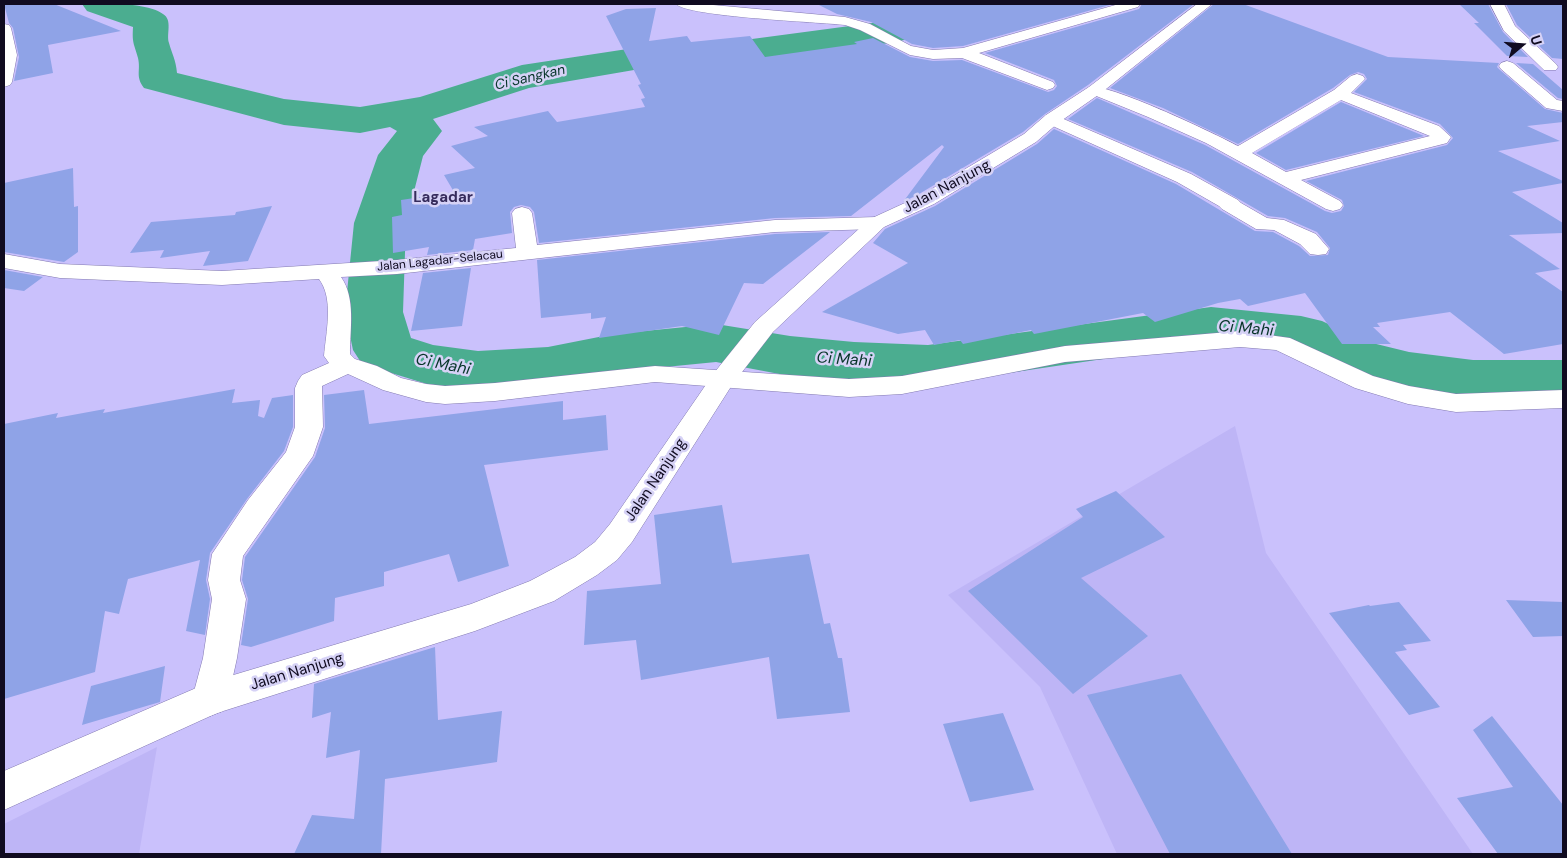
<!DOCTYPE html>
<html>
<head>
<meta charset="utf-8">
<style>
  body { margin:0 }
  #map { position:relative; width:1567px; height:858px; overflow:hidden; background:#cac1fc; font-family:"DM Sans",sans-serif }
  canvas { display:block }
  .frame { position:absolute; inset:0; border:5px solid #100b20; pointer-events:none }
  .north { position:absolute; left:1497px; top:20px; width:50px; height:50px; -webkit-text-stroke:4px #d6d2f6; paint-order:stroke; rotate:72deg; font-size:14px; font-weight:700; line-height:20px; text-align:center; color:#100b20 }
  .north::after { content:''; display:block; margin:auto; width:18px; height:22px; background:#100b20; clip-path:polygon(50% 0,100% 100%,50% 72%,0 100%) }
</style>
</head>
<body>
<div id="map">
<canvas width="1567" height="858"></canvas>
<div class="frame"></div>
<div class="north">U</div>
</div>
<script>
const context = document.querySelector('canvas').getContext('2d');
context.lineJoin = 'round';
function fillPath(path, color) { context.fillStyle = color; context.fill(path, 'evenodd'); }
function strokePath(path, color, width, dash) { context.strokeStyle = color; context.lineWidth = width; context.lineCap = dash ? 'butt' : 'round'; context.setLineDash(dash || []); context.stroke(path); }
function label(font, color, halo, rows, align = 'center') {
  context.font = font + ' "DM Sans",sans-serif'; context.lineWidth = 5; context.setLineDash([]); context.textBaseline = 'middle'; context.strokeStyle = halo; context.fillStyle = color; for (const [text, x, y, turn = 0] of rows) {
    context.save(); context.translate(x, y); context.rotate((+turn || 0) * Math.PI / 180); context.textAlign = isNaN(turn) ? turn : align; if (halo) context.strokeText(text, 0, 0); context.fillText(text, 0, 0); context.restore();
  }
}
const built = new Path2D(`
  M1235 426 1266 553 1473 854H1117L1040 687 948 595Z
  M157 747 139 854H4V824Z`);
const river = new Path2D(`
  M82 4C102 3 147 2 163 14 173 20 166 34 169 43 172 54 176 60 177 73L284 99 360 107 420 97 522 65 634 48 722 43 895 20 941 4H1036L1031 11 960 21 931 32 897 42 722 65 634 70 529 88 433 119 442 131 423 156 406 223 403 312 411 338 433 345 478 351 548 347 614 334 716 324 790 336 854 342 928 345 1211 307 1301 316 1322 321 1364 341 1409 352 1473 360H1563V402H1473L1409 392 1323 370 1287 351 1211 343 928 385 854 382 790 376 716 362 614 372 548 387 478 391 427 384 362 364 353 350 345 312 354 223 378 155 397 131 390 127 360 133 284 125 144 88C135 76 141 71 138 58 134 43 132 44 133 27L87 11Z`);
const building = new Path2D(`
  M4 4H54L121 31 48 45 53 73 14 81 19 57 13 28 9 23Z
  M817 4H1113L963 46 933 48 912 44 871 22 837 14Z
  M1142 4H1194L1088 85 1045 114 1023 132 919 194 903 202 944 147 942 145 851 216 775 218 539 243 534 212 530 207 521 205 514 207 510 212 512 233 475 239 473 250 427 255 429 247 393 253 392 217 402 215 401 200 454 192 444 175 475 168 451 146 488 136 474 127 548 111 557 122 645 107 641 99 645 98 638 85 641 84 606 16 626 9 656 8 649 41 687 36 691 42 750 36 765 57 857 44 854 42 873 38 910 57 933 61 962 60 1048 92 1054 90 1057 86 1054 80 985 53 1139 9Z
  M1214 4H1243L1388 57 1499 63 1497 67 1500 70 1545 109 1563 113V122L1527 126 1560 141 1498 151 1563 181V183L1512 192 1563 223V233L1509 235 1560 269 1535 273 1563 292V344L1504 354 1450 312 1377 323 1380 327H1373L1391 344H1342L1305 293 1248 306 1240 299 1218 303 1155 322 1143 313 1034 334 1031 330 963 344 960 340 934 345 925 330 898 334 822 312 908 263 873 243 885 229 935 206 1037 144 1054 129 1176 184 1255 231 1273 232 1299 246 1310 256 1328 255 1330 248 1317 232 1285 218 1268 216 1192 172 1068 119 1097 98 1205 145 1325 211 1332 213 1341 211 1344 206 1342 200 1306 181 1447 145 1453 138 1440 124 1354 92 1367 79 1364 74 1358 72 1350 75 1333 88 1238 144 1163 108 1110 88Z
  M1459 4H1488L1503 32 1528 57 1507 56 1474 23H1479Z
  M1506 4H1563V59L1552 58 1517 25Z
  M1516 63 1533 64 1563 90V99L1558 98Z
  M1341 102 1424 136 1286 170 1256 153Z
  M73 168 74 207 78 206V252L64 262 4 252V183Z
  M272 206 248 261 203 266 210 251 160 258 164 250 130 253 151 222 235 215 236 212Z
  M830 232 763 284 744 283 719 335 682 326 599 338 606 317 591 319V313L541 318 537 260 775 234Z
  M471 268 462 326 411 331 423 273Z
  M4 270 43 277 24 291 4 288Z
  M235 389 232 403 260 400 258 416 264 418 272 398 293 395V427L284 451 247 499 210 553 206 580 210 599 205 635 186 631 200 560 128 579 119 614 105 611 95 672 4 699V424L58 413 56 418 105 409 103 413Z
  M364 390 369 424 563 401V420L606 415 608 450 484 465 509 566 458 582 449 554 384 572V586L335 598 334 621 251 647 241 645 248 599 242 580 245 557 315 457 325 428 324 395Z
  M1116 491 1165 537 1081 578 1148 636 1073 694 968 591 1083 517 1076 509Z
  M722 505 732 563 809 554 824 624 830 623 838 658H842L850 712 777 719 769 657 641 680 636 640 584 645 587 591 661 584 654 515Z
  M1506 600 1563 602V636L1533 637Z
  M1399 602 1431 641 1403 645 1407 650 1395 652 1440 707 1409 715 1329 613 1369 605 1370 606Z
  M435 647 438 720 502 711 497 762 385 779 381 854H294L312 815 354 819 360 750 326 758 331 712 312 718 314 684Z
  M165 666 160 702 82 725 91 686Z
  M1181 674 1292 854H1170L1087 695Z
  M1003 713 1034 790 970 802 943 724Z
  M1492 716 1563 805V854H1498L1457 798 1513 787 1473 730Z`);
const minor = new Path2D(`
  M676 4H702L845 17 870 24 911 46 933 50 963 48 1119 4H1140L1138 7 979 53 1053 82 1055 85 1053 88 1047 90 962 58 933 59 910 55 860 30 845 25C820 22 687 17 676 4Z
  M1490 4H1504L1515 26 1556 64 1558 67 1556 70H1544L1504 31Z
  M4 24 9 25 11 28 17 55 12 82 10 85 4 87Z
  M1507 61 1513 63 1557 100 1563 101V111L1546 108 1501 69 1499 66 1501 63Z
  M1357 74 1363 76 1365 79 1351 93 1439 126 1451 137 1447 143 1301 180 1340 201 1343 205 1340 209 1333 211 1326 209 1206 143 1148 117 1089 93 1087 90 1089 87C1107 82 1216 134 1238 146L1334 90 1351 76ZM1341 100 1430 136 1286 172 1252 153Z
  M1052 114 1191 174 1238 200 1241 203 1267 218 1284 220 1316 234 1329 249 1326 254 1318 255 1310 254 1300 244 1274 230 1256 229 1222 209 1219 206 1177 182 1046 123 1043 119 1046 115Z
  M522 207 529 209 532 213 537 245 775 220 877 217 884 219 887 223 884 227 877 229 775 232 397 274 341 277C356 298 350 329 350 354L355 359 377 366 401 378 426 384 445 386 495 383 655 366 849 379 902 376 1065 346 1240 331 1290 338 1373 376 1409 386 1456 394 1563 390V408L1456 412 1408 404 1355 388 1276 350 1240 347 1065 362 902 394 849 397 655 382 495 401 445 404 426 402 383 390 348 374 322 386 323 427 313 456 243 556 240 580 246 599 237 658 228 699 223 711 210 716 197 711 192 699 203 658 212 599 208 580 212 554 248 500 286 452 295 427V388L298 381 302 375 329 363 324 356C326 332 334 299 319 279L222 285 60 278 4 268V254L60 264 222 271 397 260 516 248 512 213 515 209Z`);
const major = new Path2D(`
  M1197 4H1212L1101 93 1058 123 1036 142 934 204 884 227 773 332 732 385 632 542 617 560 597 575 554 601 475 631 217 713 4 810V771L210 682 471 604 530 581 575 557 595 542 610 524 714 373 755 322 870 219 920 196 1024 134 1046 115 1089 87Z`);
const farStreetnames = [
  ["Jalan Lagadar-Selacau",440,261,-6]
];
const farWaternames = [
  ["Ci Sangkan",530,78,-13]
];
const streetNames = [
  ["Jalan Nanjung",947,187,-28],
  ["Jalan Nanjung",656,480,-56],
  ["Jalan Nanjung",297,672,-17]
];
const farQuarternames = [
  ["Lagadar",443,198]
];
const waterNames = [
  ["Ci Mahi",1246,329,5],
  ["Ci Mahi",844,360,4],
  ["Ci Mahi",443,365,11]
];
fillPath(built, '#beb5f6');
fillPath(river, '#4bad90');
fillPath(building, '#8fa3e7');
strokePath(minor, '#8279b0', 1);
strokePath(major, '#8279b0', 1);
fillPath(minor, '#fff');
fillPath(major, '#fff');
label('12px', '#100b20', '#d6d2f6', farStreetnames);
label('italic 14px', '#073529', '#d6d2f6', farWaternames);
label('15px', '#100b20', '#d6d2f6', streetNames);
label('bold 15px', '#362c5c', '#d6d2f6', farQuarternames);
label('italic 16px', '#073529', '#d6d2f6', waterNames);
</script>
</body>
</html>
